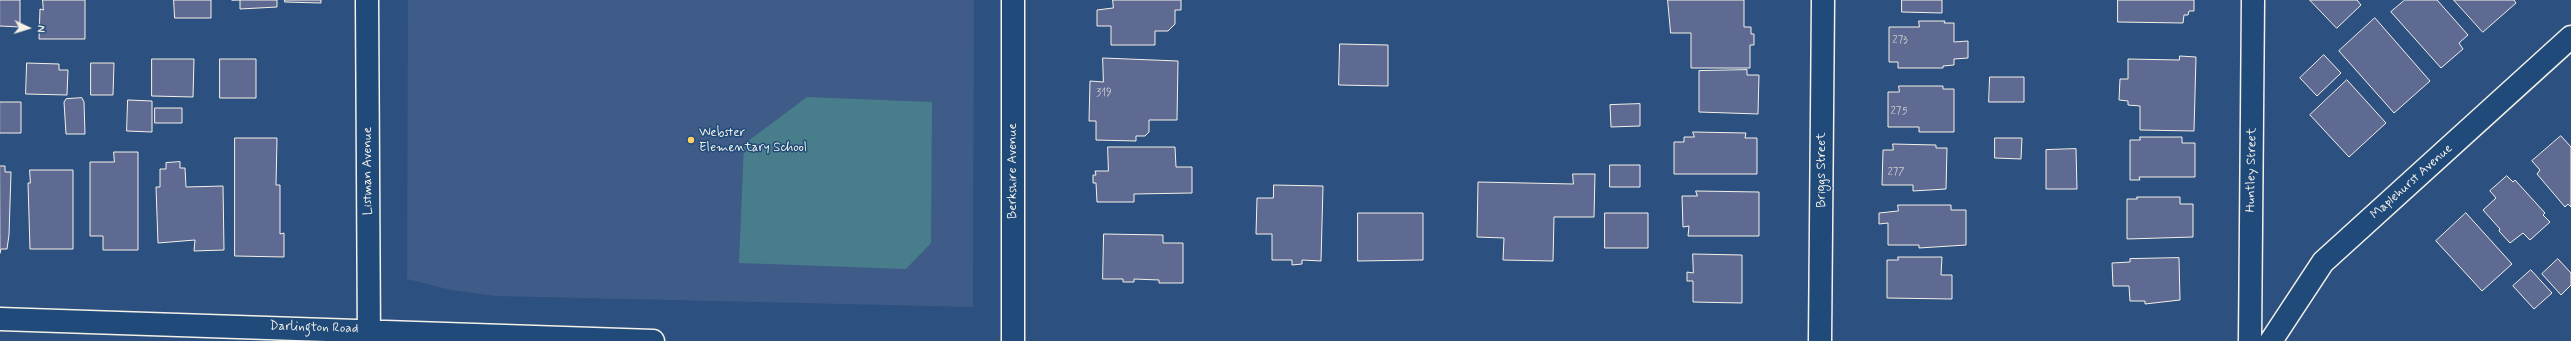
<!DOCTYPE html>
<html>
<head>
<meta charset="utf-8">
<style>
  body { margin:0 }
  #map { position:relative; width:2571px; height:341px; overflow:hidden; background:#2c507f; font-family:Mynerve,sans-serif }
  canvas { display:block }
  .north { position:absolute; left:8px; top:8px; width:40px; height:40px; -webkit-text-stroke:3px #1f4a7a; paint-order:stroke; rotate:94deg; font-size:11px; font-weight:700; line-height:16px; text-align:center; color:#f4f1e8 }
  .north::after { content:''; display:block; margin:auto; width:14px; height:18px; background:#f4f1e8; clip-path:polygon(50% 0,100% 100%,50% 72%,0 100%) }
</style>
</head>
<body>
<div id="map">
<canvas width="2571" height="341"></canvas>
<div class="north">N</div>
</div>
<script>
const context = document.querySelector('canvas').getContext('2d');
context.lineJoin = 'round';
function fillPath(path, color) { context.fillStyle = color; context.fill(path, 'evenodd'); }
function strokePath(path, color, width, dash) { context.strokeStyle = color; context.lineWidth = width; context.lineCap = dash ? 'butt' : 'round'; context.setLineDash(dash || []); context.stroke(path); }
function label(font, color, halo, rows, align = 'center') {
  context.font = font + ' Mynerve,sans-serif'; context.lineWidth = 3; context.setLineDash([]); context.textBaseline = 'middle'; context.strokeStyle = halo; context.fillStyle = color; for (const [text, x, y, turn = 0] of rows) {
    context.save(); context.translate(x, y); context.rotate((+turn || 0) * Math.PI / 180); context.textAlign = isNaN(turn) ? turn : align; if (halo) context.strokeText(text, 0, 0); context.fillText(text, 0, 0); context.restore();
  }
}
const built = new Path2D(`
  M408 0H974L973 307 495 296 451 290 407 279Z`);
const green = new Path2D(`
  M807 97 932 102 931 243 906 269 739 263 744 144Z`);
const building = new Path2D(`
  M0 0H20V27L0 26Z
  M43 0H85V39H39L40 9 43 10Z
  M174 0H211V18H175Z
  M232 0H277V7L240 9V0Z
  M285 0H321V3L285 2Z
  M1113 0H1181V10H1175V24L1168 31H1155V45H1111V26H1097V10L1113 8Z
  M1668 0H1744V27H1751V34H1754V45H1750V68H1691V33H1671Z
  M1902 0H1942V13L1902 12Z
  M2118 0H2194V11H2189L2188 15H2184L2183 23 2118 22Z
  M2310 0H2357L2361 5 2337 28Z
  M2405 0H2437L2468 35 2459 43 2463 49 2441 68 2391 12Z
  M2454 0H2514L2516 3 2483 32Z
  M2375 18 2430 81 2394 113 2339 51Z
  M1919 21H1945L1944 23H1954V42L1968 41V58L1954 59V65L1943 66V68H1898V62H1889V27H1919Z
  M1340 44 1388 45V86L1339 85Z
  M2324 55 2341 73 2317 96 2300 78Z
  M2180 56 2196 57 2194 131 2140 130V106L2128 105V101L2119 100 2120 79H2128V59L2179 60Z
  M1103 58 1178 61 1177 120H1149V132L1145 136H1136V141L1096 140V121H1089L1090 81 1103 82Z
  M152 59H194L193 97 152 96Z
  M220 59H256V98H220Z
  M27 63 59 64V70H68L67 95 26 94Z
  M91 63H114L113 95H91Z
  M1747 70V75H1759L1758 114 1699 112V71Z
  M1990 77H2024V102H1989Z
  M2347 80 2386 123 2349 157 2310 115Z
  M1899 86H1943V89H1954V132H1919V127H1888V92H1899Z
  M82 98 84 102 85 134H66L64 102 66 99Z
  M128 100 152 101V132L127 131Z
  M0 102H21V133H0Z
  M1640 104V126L1611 127 1610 105Z
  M155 108H182V123H155Z
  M1693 132 1746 133 1745 138H1757V174H1674V142H1684V137H1694Z
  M2561 136 2571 147V207L2568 204 2565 207 2537 174 2540 170 2532 161Z
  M2140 137H2182V143H2195V177H2139L2140 180H2130V140H2140Z
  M235 138H277L276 185H280V234L284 233V257L235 256Z
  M1995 138H2022L2021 159 1995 158Z
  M1893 144 1936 145V148H1947L1946 189 1913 191V185H1882L1883 150H1893Z
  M1108 147H1175L1176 167H1192V193L1134 194V202H1097L1096 183H1093V175H1096L1095 171H1108Z
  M2076 149 2077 189H2046V150Z
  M114 152H138V250H103V236H90V162H114Z
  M180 162V168H185L186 187 223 186 224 250 194 251 195 240 158 243 156 187H160V169H166V163Z
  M1610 165H1640V187H1610Z
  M0 166H5V172H11L9 235 7 249H1L0 253Z
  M30 170H73V249H30L28 183H30Z
  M1573 174H1595L1594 217H1554L1553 261 1503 260 1504 238 1477 237 1478 182 1573 184Z
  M2507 176 2513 182 2515 180 2545 213 2543 215 2550 222 2530 240 2523 233 2510 243 2499 231 2500 229 2483 210 2496 198 2490 191Z
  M1274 185 1323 186 1321 261 1302 260V264L1292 265V260H1272V234H1256L1257 198H1273Z
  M1696 191 1759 192V236H1688L1689 226 1683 227 1682 196H1697Z
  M2137 197H2180V204H2193V237L2127 239V199H2137Z
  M1898 205H1951V210H1966V245L1919 248V245H1888V223L1879 224V213L1898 211Z
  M1358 213H1423V260L1358 261Z
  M1605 213H1648V248H1605Z
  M2466 213 2512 264 2482 291 2436 241Z
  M1104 234 1163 235V243H1183V283H1159V280L1134 279V282H1123V279H1103Z
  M1693 254 1742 255V303L1693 302V281H1687V272L1693 273Z
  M1898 257H1942L1941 275H1952V299L1887 298V260H1898Z
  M2179 258 2180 300 2145 304V301H2130L2129 286H2113L2112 263 2130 262V259Z
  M2558 259 2571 273V285L2561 295 2542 274Z
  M2531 270 2552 293 2534 309 2513 286Z`);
const minor = new Path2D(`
  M367 0 369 341
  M1013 0V341
  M0 319 653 341
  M1820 341 1823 0
  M2250 341 2253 0
  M2271 341 2323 262 2571 37`);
const markers = [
  [691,140,4,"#ffd166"]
];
const numberNames = [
  ["273",1900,41],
  ["319",1104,94],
  ["275",1899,112],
  ["277",1896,173]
];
const poiNames = [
  ["Webster",699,133],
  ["Elementary School",699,148]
];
const streetNames = [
  ["Briggs Street",1822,170,-90],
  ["Huntley Street",2252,170,-89],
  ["Listman Avenue",368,171,-90],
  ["Berkshire Avenue",1013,171,-90],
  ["Maplehurst Avenue",2412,182,-42],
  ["Darlington Road",314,328,2]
];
fillPath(built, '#3f5b87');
fillPath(green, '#487d8c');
fillPath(building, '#5f6a92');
strokePath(building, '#f4f1e8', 1);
strokePath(minor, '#f4f1e8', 25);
strokePath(minor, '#1f4a7a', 22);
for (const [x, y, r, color] of markers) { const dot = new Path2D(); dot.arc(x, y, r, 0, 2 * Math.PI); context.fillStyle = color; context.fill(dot); strokePath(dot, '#1f4a7a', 1.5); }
label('11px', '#cfcfd2', null, numberNames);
label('13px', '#f4f1e8', '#1f4a7a', poiNames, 'left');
label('13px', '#f4f1e8', '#1f4a7a', streetNames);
</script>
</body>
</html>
